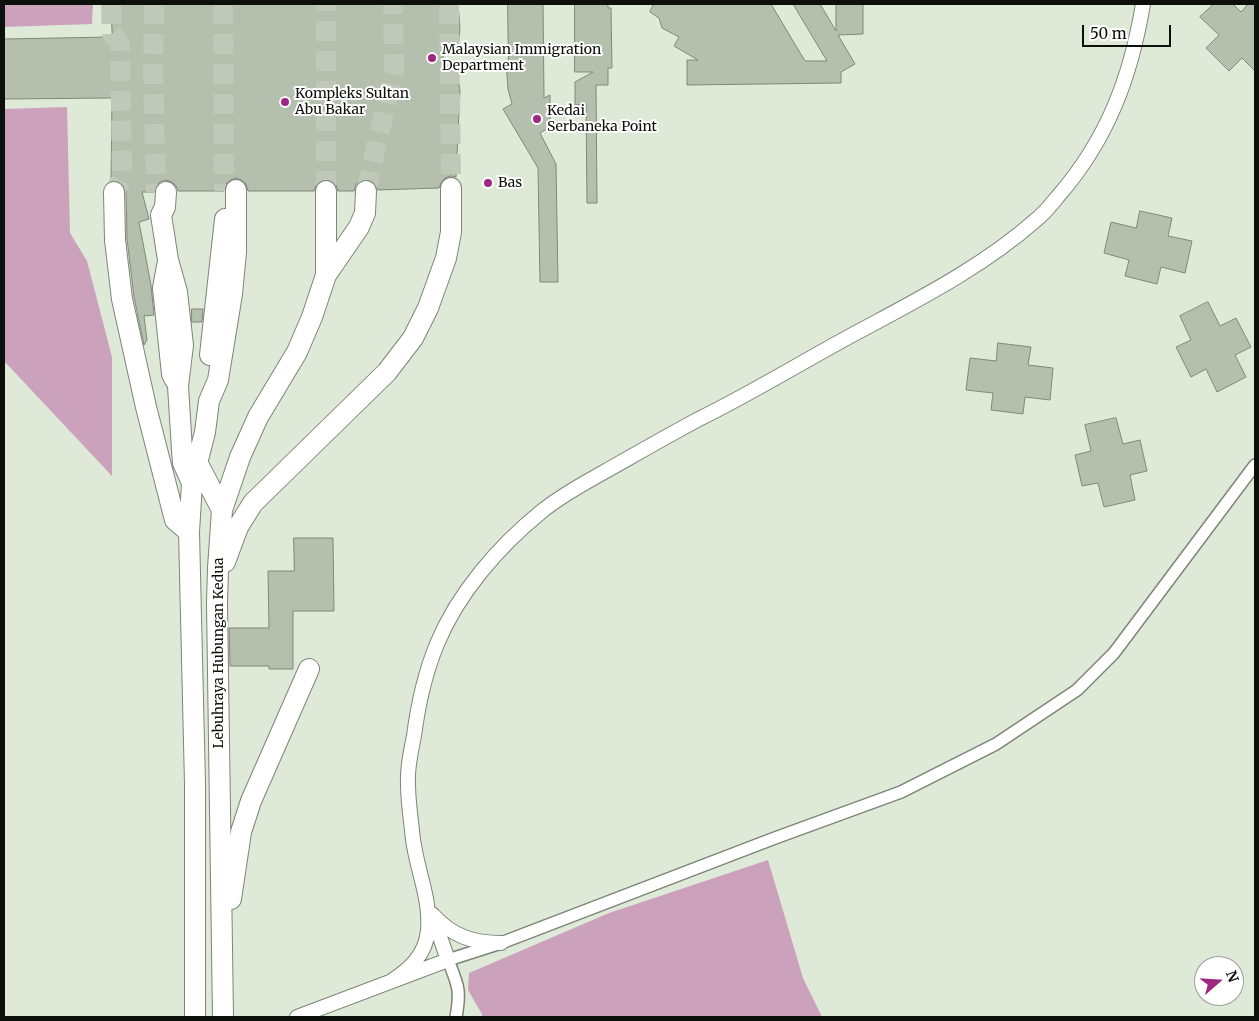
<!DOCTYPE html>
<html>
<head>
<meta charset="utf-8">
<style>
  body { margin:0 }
  #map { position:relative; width:1259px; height:1021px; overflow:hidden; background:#dfe9d8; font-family:Merriweather,serif }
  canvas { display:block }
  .frame { position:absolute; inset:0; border:5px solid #0c0f0a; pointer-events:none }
  .north { position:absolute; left:1194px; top:956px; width:50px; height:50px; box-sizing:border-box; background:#fff; border:1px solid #9e9f9d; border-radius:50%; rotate:71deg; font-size:14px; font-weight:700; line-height:20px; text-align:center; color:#0c0f0a }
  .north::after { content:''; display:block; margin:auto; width:18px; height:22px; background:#9f277f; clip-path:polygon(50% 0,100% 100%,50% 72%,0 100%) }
  .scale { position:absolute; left:1082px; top:25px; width:89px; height:22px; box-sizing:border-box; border:2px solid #0c0f0a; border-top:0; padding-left:6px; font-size:15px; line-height:18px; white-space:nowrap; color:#0c0f0a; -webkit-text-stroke:4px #fff; paint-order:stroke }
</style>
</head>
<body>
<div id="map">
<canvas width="1259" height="1021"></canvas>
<div class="frame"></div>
<div class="north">N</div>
<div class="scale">50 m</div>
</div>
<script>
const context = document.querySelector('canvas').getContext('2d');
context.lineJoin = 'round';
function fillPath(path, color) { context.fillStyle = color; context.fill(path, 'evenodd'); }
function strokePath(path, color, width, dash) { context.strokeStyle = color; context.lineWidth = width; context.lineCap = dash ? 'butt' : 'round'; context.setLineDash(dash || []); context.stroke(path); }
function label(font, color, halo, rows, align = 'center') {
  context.font = font + ' Merriweather,serif'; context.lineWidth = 4; context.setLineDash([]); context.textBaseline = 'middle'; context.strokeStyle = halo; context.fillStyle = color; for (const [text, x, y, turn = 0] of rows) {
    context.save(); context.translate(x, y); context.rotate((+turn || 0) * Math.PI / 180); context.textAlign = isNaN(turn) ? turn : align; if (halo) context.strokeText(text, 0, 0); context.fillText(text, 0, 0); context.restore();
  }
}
const forest = new Path2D(`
  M4 4H93L92 24 4 27Z
  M67 107 70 233 87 261 112 357V476L4 361V109Z
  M768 860 803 978 822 1017H482V1014L468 990 469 973 609 913Z`);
const building = new Path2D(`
  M111 4H458L460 27 458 49H443V75H457L460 90 456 177 451 176 445 178 441 183 439 188 378 190 373 181 366 179 361 180 356 184 354 191H338L336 185 331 181 326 179 320 181 316 186 314 191H248L246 184 241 180 236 178 231 180 226 184 224 191H178L176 186 172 182 166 180 160 182 156 186 154 192H142L149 219 139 222 151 285 154 315 144 316 147 340 144 345 134 297 127 239 126 191 124 185 120 182 111 181 112 98 4 99V39L112 37Z
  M508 4H543L544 98 550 95V127L540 133 556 164 558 282H540L538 168 503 109 512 104 508 89 506 62H508Z
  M575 4H608V8H611L612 68H608V85H596L597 203H587L586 104 575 105V82L593 72H575Z
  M654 4H771L805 61H827L793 4H820L836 31V4H863V34L838 35 855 64 841 72V83L687 85V60H698L674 46 679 37 662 28 659 18 650 12Z
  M1214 4H1233L1241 12 1248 4H1255V71L1242 58 1229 71 1206 48 1219 35 1200 17Z
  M1140 211 1172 218 1168 236 1192 241 1185 273 1161 267 1157 284 1125 276 1129 260 1104 253 1111 222 1136 228Z
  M1208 302 1220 326 1236 318 1251 347 1235 355 1246 377 1217 392 1206 369 1191 377 1176 347 1191 340 1180 316Z
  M192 309H203L202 322H192Z
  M998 343 1031 347 1028 365 1053 368 1050 400 1025 397 1023 414 991 410 993 393 966 390 970 358 996 361Z
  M1116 418 1123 444 1140 440 1147 471 1130 475 1135 500 1104 507 1098 483 1082 486 1075 455 1091 451 1085 425Z
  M294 538H333L334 611H293V669H269V666H230L229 628H269L268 571H294Z`);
const motorwayTunnel = new Path2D(`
  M111 4 112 34 120 43 122 179 114 192
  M154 4 153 73 156 192
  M223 4 224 191
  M449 4 451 188
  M326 191V4
  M366 191 394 70 393 4`);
const minor = new Path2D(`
  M456 1017C461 990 458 985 448 960L501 943 775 838 901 792 996 744 1077 690 1114 653 1255 465`);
const tertiary = new Path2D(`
  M433 915C452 936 473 943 501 943
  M390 982C409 970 426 955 428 930 431 896 414 864 412 830 410 814 408 799 408 783 407 767 411 751 414 736 418 705 425 673 437 644 458 593 499 546 541 512 560 496 583 484 604 472 636 454 667 436 699 419 752 393 802 362 854 334 917 300 983 267 1037 219 1046 212 1053 202 1060 194 1108 138 1131 76 1143 4
  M297 1017 448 960 432 914`);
const motorway = new Path2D(`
  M114 192 115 240 122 299 146 407 175 520 189 532
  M166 192 165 207 161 215 168 260 177 292 183 345 178 386 182 450 183 463 192 483
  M167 266 163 288 172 374 175 380
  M326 275 359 227 365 213 366 191
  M210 355 225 219
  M198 464 222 510
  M225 562 238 527 253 503 387 372 413 338 428 308 446 258 451 232V188
  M231 899 241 832 251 801 309 669
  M195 1017V784L189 532 192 483 205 432 209 401 218 380 232 294 236 252V190
  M223 1017 217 603 218 568 222 510 240 457 258 417 297 352 312 317 326 275V191`);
const markers = [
  [432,58,5,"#9f277f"],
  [285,102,5,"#9f277f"],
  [537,119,5,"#9f277f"],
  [488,183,5,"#9f277f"]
];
const poiNames = [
  ["Malaysian Immigration",442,50],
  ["Department",442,66],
  ["Kompleks Sultan",295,94],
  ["Abu Bakar",295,110],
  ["Kedai",547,111],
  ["Serbaneka Point",547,127],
  ["Bas",498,183]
];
const streetNames = [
  ["Lebuhraya Hubungan Kedua",219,653,-90]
];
fillPath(forest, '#cca1bc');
fillPath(building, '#b5bfae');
strokePath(building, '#7f8879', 1);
strokePath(motorwayTunnel, '#bfc8b9', 20, [20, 10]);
strokePath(minor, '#7c8576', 14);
strokePath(tertiary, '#7c8576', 16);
strokePath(motorway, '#7c8576', 22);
strokePath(minor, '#fff', 11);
strokePath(tertiary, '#fff', 14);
strokePath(motorway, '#fff', 20);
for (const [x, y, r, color] of markers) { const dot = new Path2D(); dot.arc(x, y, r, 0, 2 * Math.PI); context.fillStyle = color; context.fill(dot); strokePath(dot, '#fff', 2); }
label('14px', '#0c0f0a', '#fff', poiNames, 'left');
label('14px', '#0c0f0a', '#fff', streetNames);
</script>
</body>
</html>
